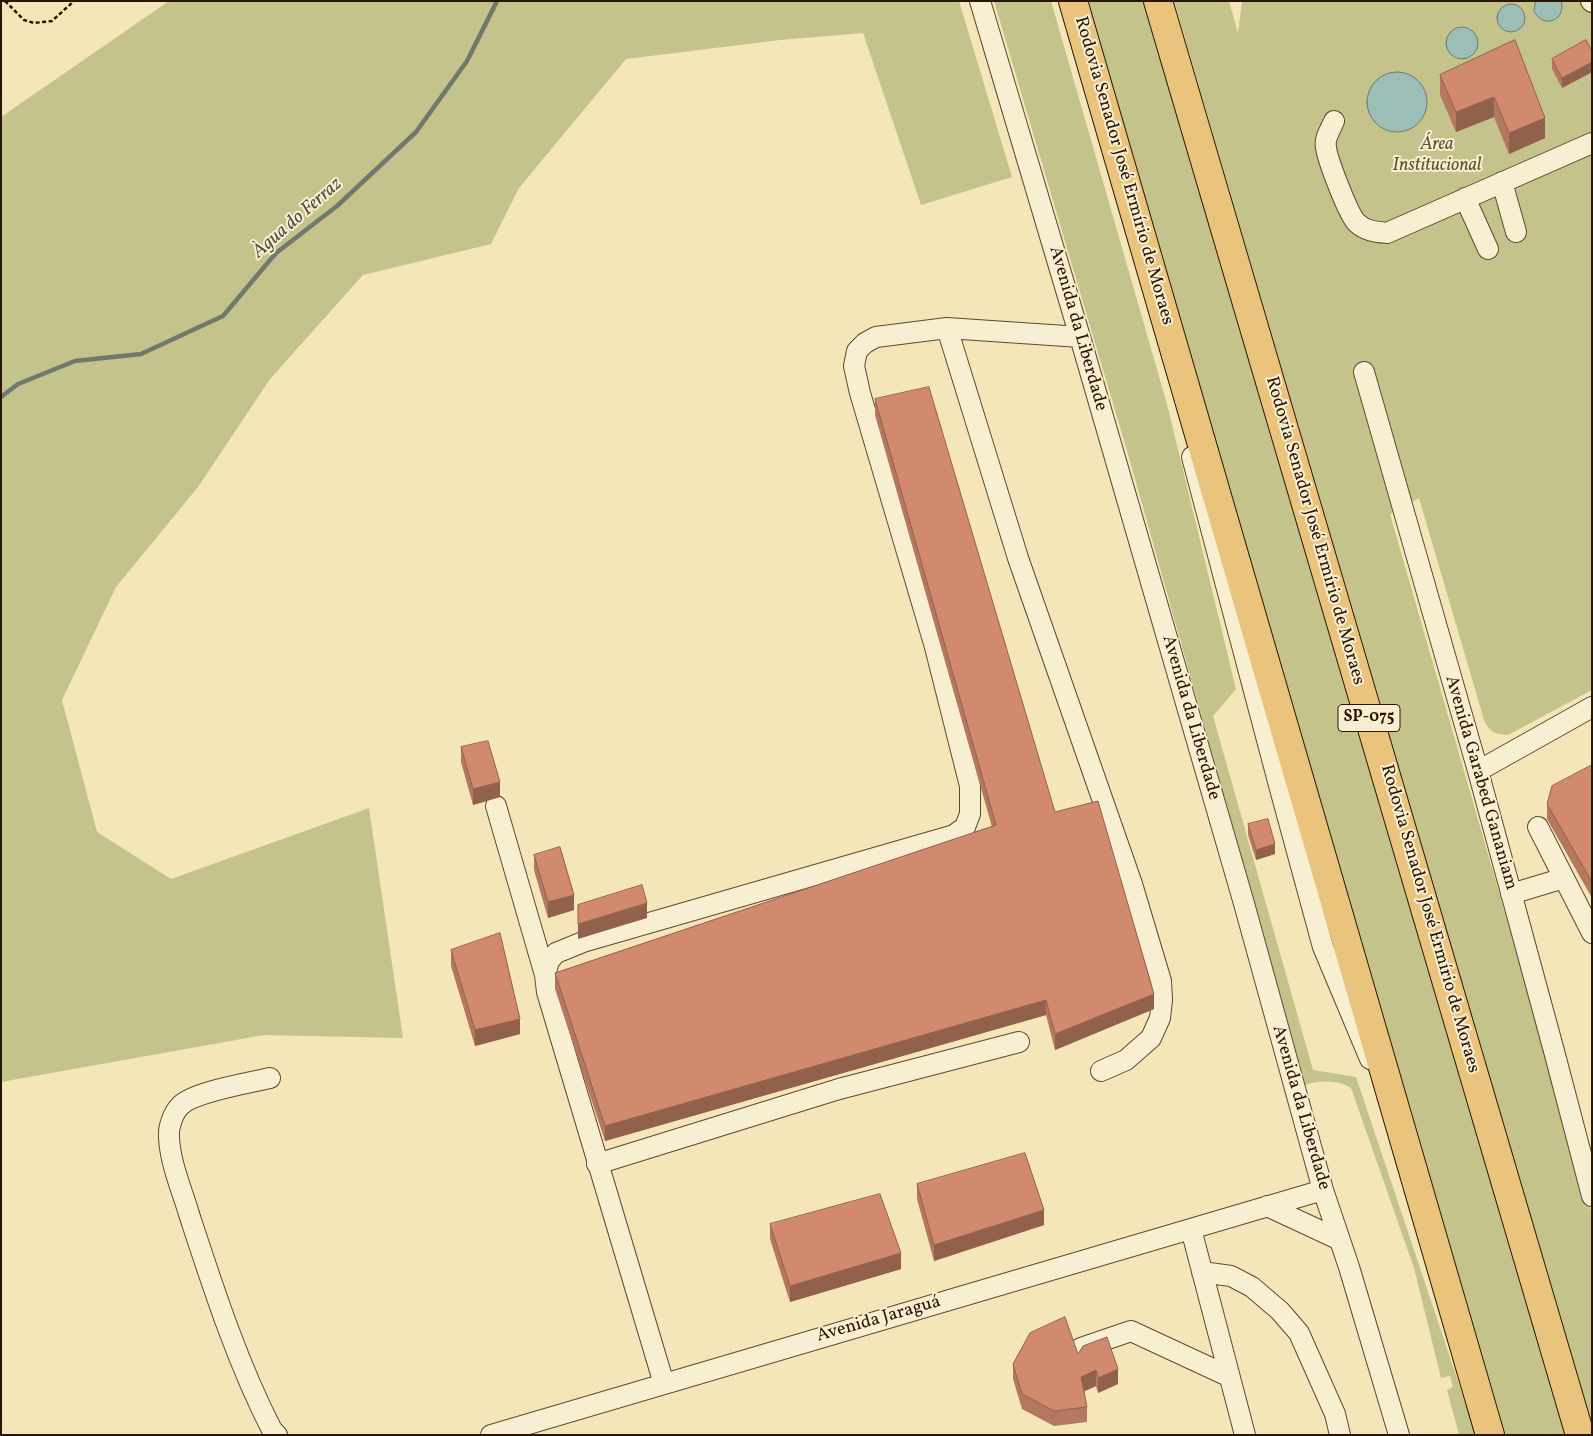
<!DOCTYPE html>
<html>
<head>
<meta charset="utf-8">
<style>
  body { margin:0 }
  #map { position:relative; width:1593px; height:1436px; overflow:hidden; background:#f5e6ba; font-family:Vollkorn,serif }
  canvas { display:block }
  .frame { position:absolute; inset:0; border:2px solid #2a1500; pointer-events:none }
</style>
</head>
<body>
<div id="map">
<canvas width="1593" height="1436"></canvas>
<div class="frame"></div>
</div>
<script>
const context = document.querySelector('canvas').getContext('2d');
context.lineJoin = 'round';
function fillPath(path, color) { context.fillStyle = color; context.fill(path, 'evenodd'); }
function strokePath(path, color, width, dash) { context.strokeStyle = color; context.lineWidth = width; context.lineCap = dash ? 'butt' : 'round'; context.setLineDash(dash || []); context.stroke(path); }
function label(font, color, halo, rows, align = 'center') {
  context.font = font + ' Vollkorn,serif'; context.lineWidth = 4; context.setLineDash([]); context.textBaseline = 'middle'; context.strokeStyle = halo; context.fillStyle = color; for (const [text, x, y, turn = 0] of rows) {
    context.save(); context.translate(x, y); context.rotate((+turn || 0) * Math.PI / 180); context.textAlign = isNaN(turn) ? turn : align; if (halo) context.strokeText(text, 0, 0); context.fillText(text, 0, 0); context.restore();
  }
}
const green = new Path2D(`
  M169 1H959L1012 177 921 205 863 33 780 40 626 59 519 188 491 244 363 275 270 379 198 487 116 587 62 700 97 832 171 879 369 808 403 1038 264 1035 1 1082V117Z
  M994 1H1051L1167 404 1236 689 1213 716 1313 1070 1356 1077 1476 1435H1459L1447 1390 1453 1387 1450 1376 1441 1378 1414 1268 1351 1088C1339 1080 1318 1080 1305 1085L1130 461Z
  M1082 1H1143L1565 1435H1501Z
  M1174 1H1229L1238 33 1242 1H1592V690L1508 735C1495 734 1489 732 1484 720L1419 498 1390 514 1592 1215V1427Z`);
const water = new Path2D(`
  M1536 1H1561C1567 20 1543 30 1534 11Z
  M1497 18a14 14 0 1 1 28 0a14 14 0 1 1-28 0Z
  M1446 43a16 16 0 1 1 32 0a16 16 0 1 1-32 0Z
  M1367 102a30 30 0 1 1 60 0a30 30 0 1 1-60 0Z`);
const stream = new Path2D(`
  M1 397 18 384 75 361 141 354 223 316 276 253 337 206 416 132 467 61 497 1`);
const path = new Path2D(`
  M5 1 24 20 34 23 52 21 74 1`);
const minor = new Path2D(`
  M980 1 1080 337 1243 900 1323 1190 1349 1267 1399 1435
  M1591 1 1592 2
  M1334 121C1331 129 1324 138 1326 147 1327 159 1349 216 1357 223 1365 231 1377 232 1387 233L1592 143
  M1502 182 1516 232
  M1465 198 1488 249
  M947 328 1080 337
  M1364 372 1478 771 1554 1051 1592 1196
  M1192 457 1280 789 1323 947 1370 1059
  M1478 771 1592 707
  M496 806 545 975
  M1538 827 1592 933
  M1511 894 1564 878
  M270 1078C249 1083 193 1092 180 1106 173 1113 168 1128 169 1137 170 1163 182 1190 189 1214 213 1287 237 1362 272 1430L277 1435
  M597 1164 839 1089 1019 1042
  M1267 1206 1340 1240
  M1191 1229 1245 1435
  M1202 1272 1231 1276 1252 1287 1280 1311 1299 1333 1335 1414 1340 1435
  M1081 1348 1131 1331 1228 1376
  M664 1384 547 992 545 975 549 961 556 953 583 942 954 835 965 827 970 814V786L935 647 860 393 854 366 857 351 865 343 876 337 947 328 1018 558 1132 884 1161 981 1162 1000 1160 1018 1151 1038 1126 1060 1101 1071
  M491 1435 1323 1190`);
const highway = new Path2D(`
  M1073 1 1490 1435
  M1158 1 1580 1435`);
const wall = new Path2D(`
  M1515 40 1545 138 1509 154 1494 117 1456 132 1440 95V75Z
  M1592 51V72L1562 88 1552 69V59Z
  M875 399 1055 812 1154 1009 1055 1050 1046 1015 605 1141 555 989V973L992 827 875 415Z
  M461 747 500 797 473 805 461 762Z
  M1592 765V898L1547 819V804Z
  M1248 824 1275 854 1256 860 1248 835Z
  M534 855 574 910 548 918 534 870Z
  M451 950 520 1034 475 1046 451 966Z
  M917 1184 1044 1225 934 1261 917 1199Z
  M770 1224 901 1269 790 1302 770 1239Z
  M1078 1354 1118 1384 1098 1393 1096 1386 1084 1391 1087 1407V1422L1054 1426 1022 1409 1013 1379V1364Z`);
const shadedWall = new Path2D(`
  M1592 62V72L1562 88V78Z
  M1494 97V117L1456 132V112Z
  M1545 118V138L1509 154V133Z
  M500 782V797L473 805V789Z
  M1275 844V854L1256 860V850Z
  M574 895V910L548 918V902Z
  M647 903V918L578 939V924Z
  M1154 994V1009L1055 1050V1034Z
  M1046 1000V1015L605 1141V1126Z
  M520 1019V1034L475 1046V1030Z
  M1044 1210V1225L934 1261V1245Z
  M901 1253V1269L790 1302V1286Z
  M1118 1369V1384L1098 1393V1378Z
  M1096 1370V1386L1081 1393V1377Z`);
const building = new Path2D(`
  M1515 40 1545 118 1509 133 1494 97 1456 112 1440 75Z
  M1586 40 1592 51V62L1562 78 1552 59Z
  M929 387 1055 812 1098 801 1154 994 1055 1034 1046 1000 605 1126 555 973 996 825 875 399Z
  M488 741 500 782 473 789 461 747Z
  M1592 765V882L1547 804 1552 786Z
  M1268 819 1275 844 1256 850 1248 824Z
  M560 847 574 895 548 902 534 855Z
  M642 885 647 903 578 924V905Z
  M500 933 520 1019 475 1030 451 950Z
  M1025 1153 1044 1210 934 1245 917 1184Z
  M880 1194 901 1253 790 1286 770 1224Z
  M1065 1317 1078 1354 1083 1346 1107 1337 1118 1369 1098 1378 1096 1370 1081 1377 1087 1407 1054 1411 1022 1394 1013 1364 1030 1333Z`);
const shields = [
  [1369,718,62]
];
const shieldNames = [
  ["SP-075",1369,718]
];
const parkNames = [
  ["Área",1437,146],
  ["Institucional",1437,167]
];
const streetNames = [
  ["Rodovia Senador José Ermírio de Moraes",1123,171,74],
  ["Avenida da Liberdade",1077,329,74],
  ["Rodovia Senador José Ermírio de Moraes",1314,531,74],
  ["Avenida da Liberdade",1190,718,74],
  ["Avenida Garabed Gananiam",1480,783,74],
  ["Rodovia Senador José Ermírio de Moraes",1429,919,74],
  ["Avenida da Liberdade",1300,1108,74],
  ["Avenida Jaraguá",879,1320,-16]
];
const waterNames = [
  ["Àgua do Ferraz",298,219,-41]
];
fillPath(green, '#c3c38b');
fillPath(water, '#9dbeb6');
strokePath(water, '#6f7a6d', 1);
strokePath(stream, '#6f7a6d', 4.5);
strokePath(minor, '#5d492e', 22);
strokePath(highway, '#2a1500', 30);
strokePath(path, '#2a1500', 2.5, [4, 2.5]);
strokePath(minor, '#f8efd2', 20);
strokePath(highway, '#eac37d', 28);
fillPath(wall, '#b4775f');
fillPath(shadedWall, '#92614d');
fillPath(building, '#d18a6e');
strokePath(building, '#92614d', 1);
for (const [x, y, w] of shields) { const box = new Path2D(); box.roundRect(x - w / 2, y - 13.5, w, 27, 4); context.fillStyle = '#f8efd2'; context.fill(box); strokePath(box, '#2a1500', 1); }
label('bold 16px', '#2a1500', null, shieldNames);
label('italic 18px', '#605231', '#f8efd2', parkNames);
label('18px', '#2a1500', '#f8efd2', streetNames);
label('italic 19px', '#525040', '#f8efd2', waterNames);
</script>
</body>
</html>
